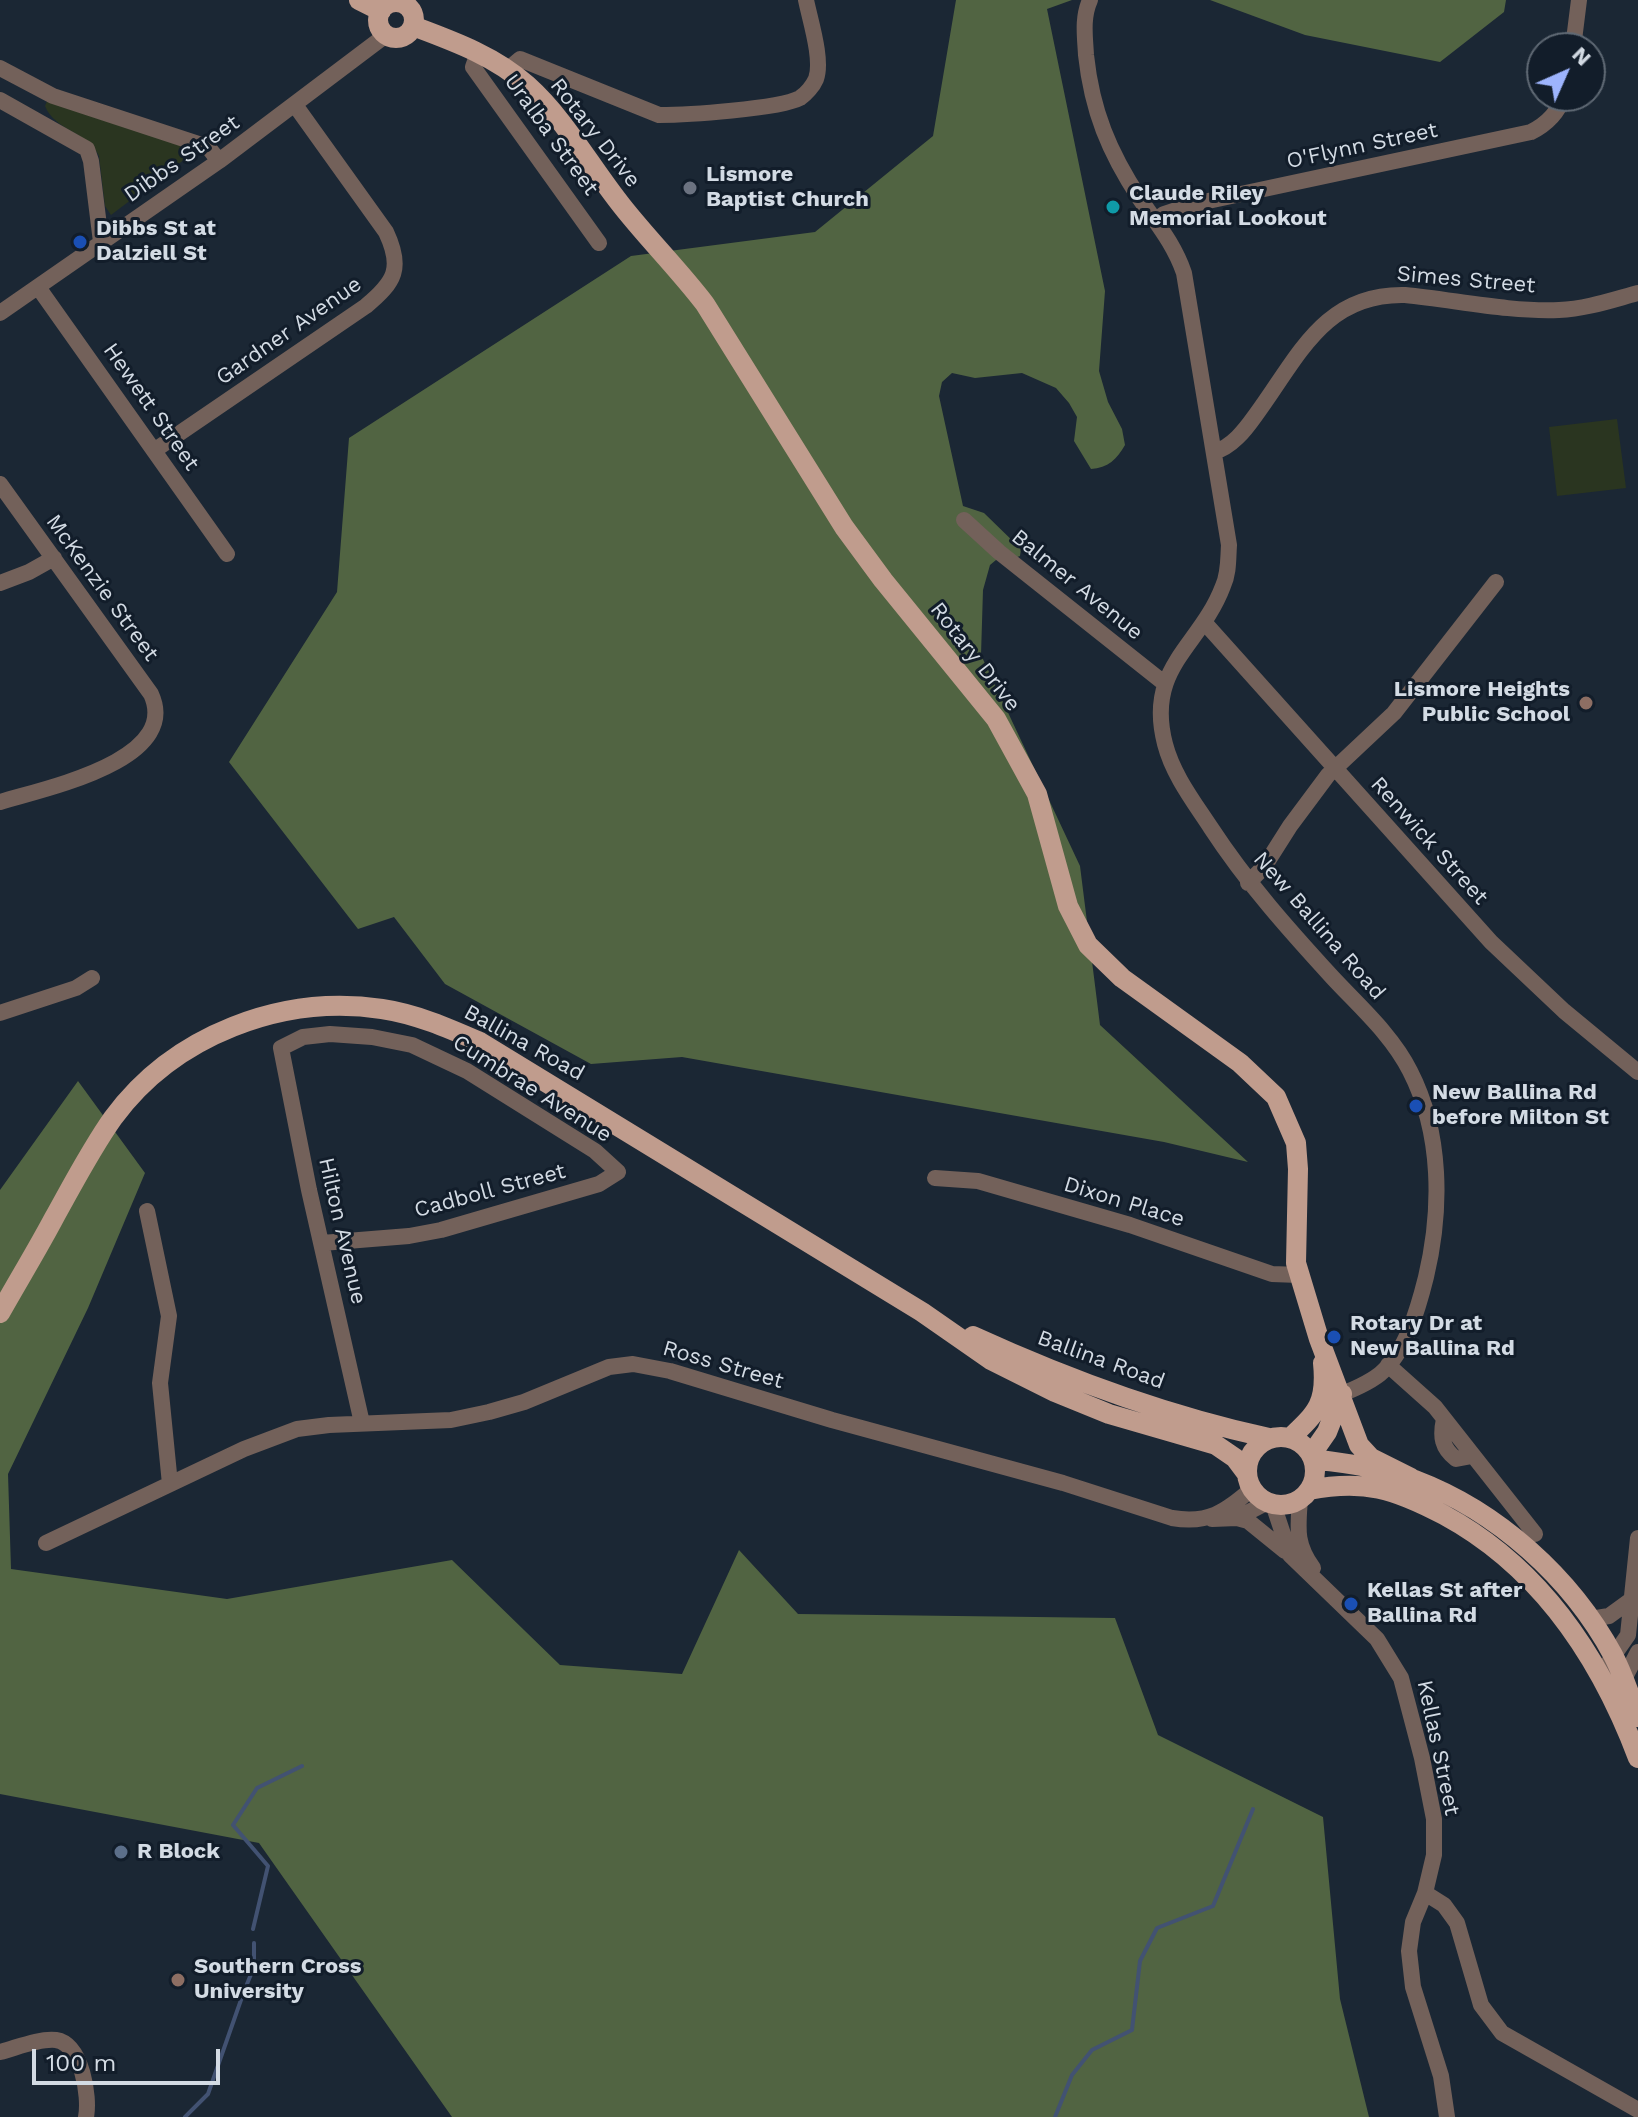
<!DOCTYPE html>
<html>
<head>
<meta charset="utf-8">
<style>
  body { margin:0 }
  #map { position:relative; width:1638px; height:2117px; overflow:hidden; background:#1b2734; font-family:"Work Sans",sans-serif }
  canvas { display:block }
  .north { position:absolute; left:1526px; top:32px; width:80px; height:80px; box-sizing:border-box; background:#121d2a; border:2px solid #5f6974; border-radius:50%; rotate:45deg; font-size:22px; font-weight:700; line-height:32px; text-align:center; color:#d3dbe4 }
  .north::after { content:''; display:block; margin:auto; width:28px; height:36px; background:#9db4fd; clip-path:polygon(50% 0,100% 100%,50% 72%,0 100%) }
  .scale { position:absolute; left:32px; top:2049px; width:188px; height:36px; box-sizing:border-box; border:4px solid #d3dbe4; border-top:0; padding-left:10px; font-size:24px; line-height:28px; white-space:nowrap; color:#d3dbe4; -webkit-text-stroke:6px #121d2a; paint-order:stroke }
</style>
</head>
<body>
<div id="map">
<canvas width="1638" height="2117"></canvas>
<div class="north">N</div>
<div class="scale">100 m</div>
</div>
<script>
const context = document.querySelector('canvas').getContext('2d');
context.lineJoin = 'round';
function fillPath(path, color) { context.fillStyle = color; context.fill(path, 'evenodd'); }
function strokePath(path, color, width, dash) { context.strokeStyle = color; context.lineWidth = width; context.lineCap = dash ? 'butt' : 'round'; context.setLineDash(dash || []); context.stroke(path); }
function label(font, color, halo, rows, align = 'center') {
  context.font = font + ' "Work Sans",sans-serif'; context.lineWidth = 6; context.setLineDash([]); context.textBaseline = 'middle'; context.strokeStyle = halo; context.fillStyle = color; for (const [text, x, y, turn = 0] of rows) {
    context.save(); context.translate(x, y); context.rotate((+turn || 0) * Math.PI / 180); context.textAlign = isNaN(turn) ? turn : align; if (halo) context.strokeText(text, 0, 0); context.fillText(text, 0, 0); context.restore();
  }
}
const green = new Path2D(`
  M48 99 197 150 111 215 105 206 99 156C87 131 55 131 45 106Z
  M1617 419 1626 488 1557 496 1549 427Z`);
const forest = new Path2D(`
  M956 0H1072L1047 9 1105 291 1099 371 1108 402 1122 429 1125 445C1117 459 1108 468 1091 469L1074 441 1077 417 1069 403 1056 388 1022 373 975 378 952 373 942 382 939 396 963 506 984 513 1021 549 1020 556 1006 561 996 560 990 565 983 590 981 655 1080 866 1100 1025 1248 1162 1164 1142 682 1057 591 1064 445 984 394 917 358 929 229 762 337 592 349 438 631 256 815 232 933 136Z
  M1210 0H1506L1504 12 1440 62 1305 35Z
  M78 1081 145 1173 88 1308 8 1474 11 1569 227 1599 452 1560 560 1665 682 1674 739 1550 798 1614 1115 1618 1158 1735 1323 1817 1340 1999 1369 2117H452L259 1843 0 1794V1190Z`);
const stream = new Path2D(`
  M253 1929 268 1866 233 1825 257 1788 302 1766
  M247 1984 254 1967V1943
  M185 2117 208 2094 242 1997
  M1055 2117 1072 2075 1092 2050 1132 2030 1140 1961 1157 1928 1213 1906 1253 1809`);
const minor = new Path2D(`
  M1090 0C1082 18 1085 36 1086 55 1092 111 1109 152 1140 199 1157 224 1174 244 1184 273L1229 545C1228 559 1229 573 1223 586 1200 647 1145 667 1165 744 1173 775 1194 802 1211 828 1247 883 1289 930 1333 978 1360 1007 1392 1035 1410 1071 1442 1133 1442 1210 1426 1277 1418 1309 1406 1352 1380 1374 1366 1385 1348 1392 1331 1398
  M1573 48 1579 0
  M478 53 473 67 599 243
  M0 68 53 96 208 147 219 161
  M507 70 520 59 659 115C686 115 779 109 800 98 806 94 813 86 816 79 823 60 810 20 806 0
  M0 100 87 149 91 161 101 242
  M1156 220 1164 214 1194 204 1531 132C1547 124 1558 113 1564 96
  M38 287 227 554
  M0 313 219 161 386 35
  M155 450 366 306C395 282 403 268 386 232L295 105
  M1214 452C1232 447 1245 430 1255 416 1298 358 1323 293 1405 295 1456 300 1509 312 1559 310 1586 309 1612 300 1638 293
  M0 484 151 694C182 761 42 789 0 802
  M964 520 999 552 1164 683
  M0 583 29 572 54 558
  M1204 622 1491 942 1564 1011 1638 1072
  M1248 883 1264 867 1290 826 1328 775 1394 713 1496 582
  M0 1013 76 988 92 978
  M935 1178 978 1181 1130 1225 1272 1274 1299 1275
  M147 1211 169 1316 160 1383 170 1484
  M322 1243 409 1236 441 1230 599 1184 618 1172 595 1151 467 1071 412 1045 372 1037 330 1034 303 1037 281 1048 309 1190 362 1423
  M1388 1365 1435 1407 1535 1534
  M1444 1419C1440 1437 1442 1448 1456 1459L1472 1456
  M1300 1499C1298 1528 1295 1543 1313 1568
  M1273 1504 1290 1555 1377 1639 1401 1678 1422 1758 1434 1819V1855L1425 1893 1413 1922 1409 1951 1413 1987 1441 2076 1447 2117
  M1237 1518 1268 1502
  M1212 1519 1237 1518 1248 1521 1285 1551
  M46 1543 244 1449 297 1429 329 1425 451 1420 489 1412 524 1402 609 1367 633 1364 670 1371 832 1420 1063 1483 1172 1518C1210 1524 1224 1512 1252 1489
  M1590 1619 1609 1616 1631 1600
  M1624 1679 1638 1652
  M1612 1690 1607 1665 1628 1635 1638 1538
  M1425 1893 1444 1905 1457 1923 1481 2005 1502 2033 1638 2110
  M0 2052C16 2048 39 2038 56 2040 82 2044 90 2097 86 2117`);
const major = new Path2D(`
  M359 0 381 11
  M378 20a18 18 0 1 1 36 0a18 18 0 1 1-36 0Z
  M413 26C453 41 495 56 527 85 565 119 590 166 622 206 648 239 679 270 705 304L844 527 883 580 996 719 1037 794 1068 906 1088 945 1122 978 1240 1063 1276 1097 1296 1143 1298 1169 1296 1263 1319 1339 1359 1445 1371 1458 1411 1478
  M0 1313C18 1281 37 1250 54 1218 73 1184 91 1149 113 1118 174 1035 282 994 382 1009 416 1014 448 1028 480 1042L922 1312 991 1360 1055 1392 1109 1414 1216 1445 1235 1458 1247 1474
  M973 1336C1067 1379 1168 1416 1269 1438
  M1247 1471a34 34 0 1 1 68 0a34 34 0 1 1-68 0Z
  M1290 1438C1318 1412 1327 1402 1323 1363
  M1311 1455 1327 1432 1342 1394
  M1313 1459C1347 1464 1382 1467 1415 1480 1497 1511 1571 1577 1613 1655 1623 1674 1630 1696 1638 1717
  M1309 1490C1364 1479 1395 1489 1444 1515 1540 1567 1600 1657 1638 1758`);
const markers = [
  [690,188,8,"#6b7280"],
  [1113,207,8,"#0f9aa8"],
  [80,242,8,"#1a4fb4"],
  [1586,703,8,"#8d6e63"],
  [1416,1106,8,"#1a4fb4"],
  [1334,1337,8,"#1a4fb4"],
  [1351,1604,8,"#1a4fb4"],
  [121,1852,8,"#5c6f8a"],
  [178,1980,8,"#8d6e63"]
];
const streetNames = [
  ["Rotary Drive",595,133,52],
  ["Uralba Street",551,135,54],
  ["O'Flynn Street",1362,146,-12],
  ["Dibbs Street",182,159,-35],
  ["Simes Street",1466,280,5],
  ["Gardner Avenue",289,331,-35],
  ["Hewett Street",151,407,55],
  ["Balmer Avenue",1077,585,39],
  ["McKenzie Street",102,588,54],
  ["Rotary Drive",975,657,52],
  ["Renwick Street",1429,841,48],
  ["New Ballina Road",1319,926,49],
  ["Ballina Road",524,1043,29],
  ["Cumbrae Avenue",532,1089,32],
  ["Cadboll Street",490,1191,-15],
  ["Dixon Place",1124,1202,17],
  ["Hilton Avenue",342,1231,77],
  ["Ballina Road",1101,1360,20],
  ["Ross Street",723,1365,16],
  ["Kellas Street",1438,1748,78]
];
const poiNames = [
  ["Lismore",706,175],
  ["Baptist Church",706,200],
  ["Claude Riley",1129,194],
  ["Memorial Lookout",1129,219],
  ["Dibbs St at",96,229],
  ["Dalziell St",96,254],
  ["Lismore Heights",1570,690,"right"],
  ["Public School",1570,715,"right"],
  ["New Ballina Rd",1432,1093],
  ["before Milton St",1432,1118],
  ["Rotary Dr at",1350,1324],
  ["New Ballina Rd",1350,1349],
  ["Kellas St after",1367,1591],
  ["Ballina Rd",1367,1616],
  ["R Block",137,1852],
  ["Southern Cross",194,1967],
  ["University",194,1992]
];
fillPath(green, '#2a3520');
fillPath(forest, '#516442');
strokePath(stream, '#425272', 4);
strokePath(minor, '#73615a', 16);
strokePath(major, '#c09c8d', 20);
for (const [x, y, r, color] of markers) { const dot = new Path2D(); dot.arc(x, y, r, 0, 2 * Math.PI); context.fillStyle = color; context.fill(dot); strokePath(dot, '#121d2a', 3); }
label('22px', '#d3dbe4', '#121d2a', streetNames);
label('bold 22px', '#d3dbe4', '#121d2a', poiNames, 'left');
</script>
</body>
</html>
